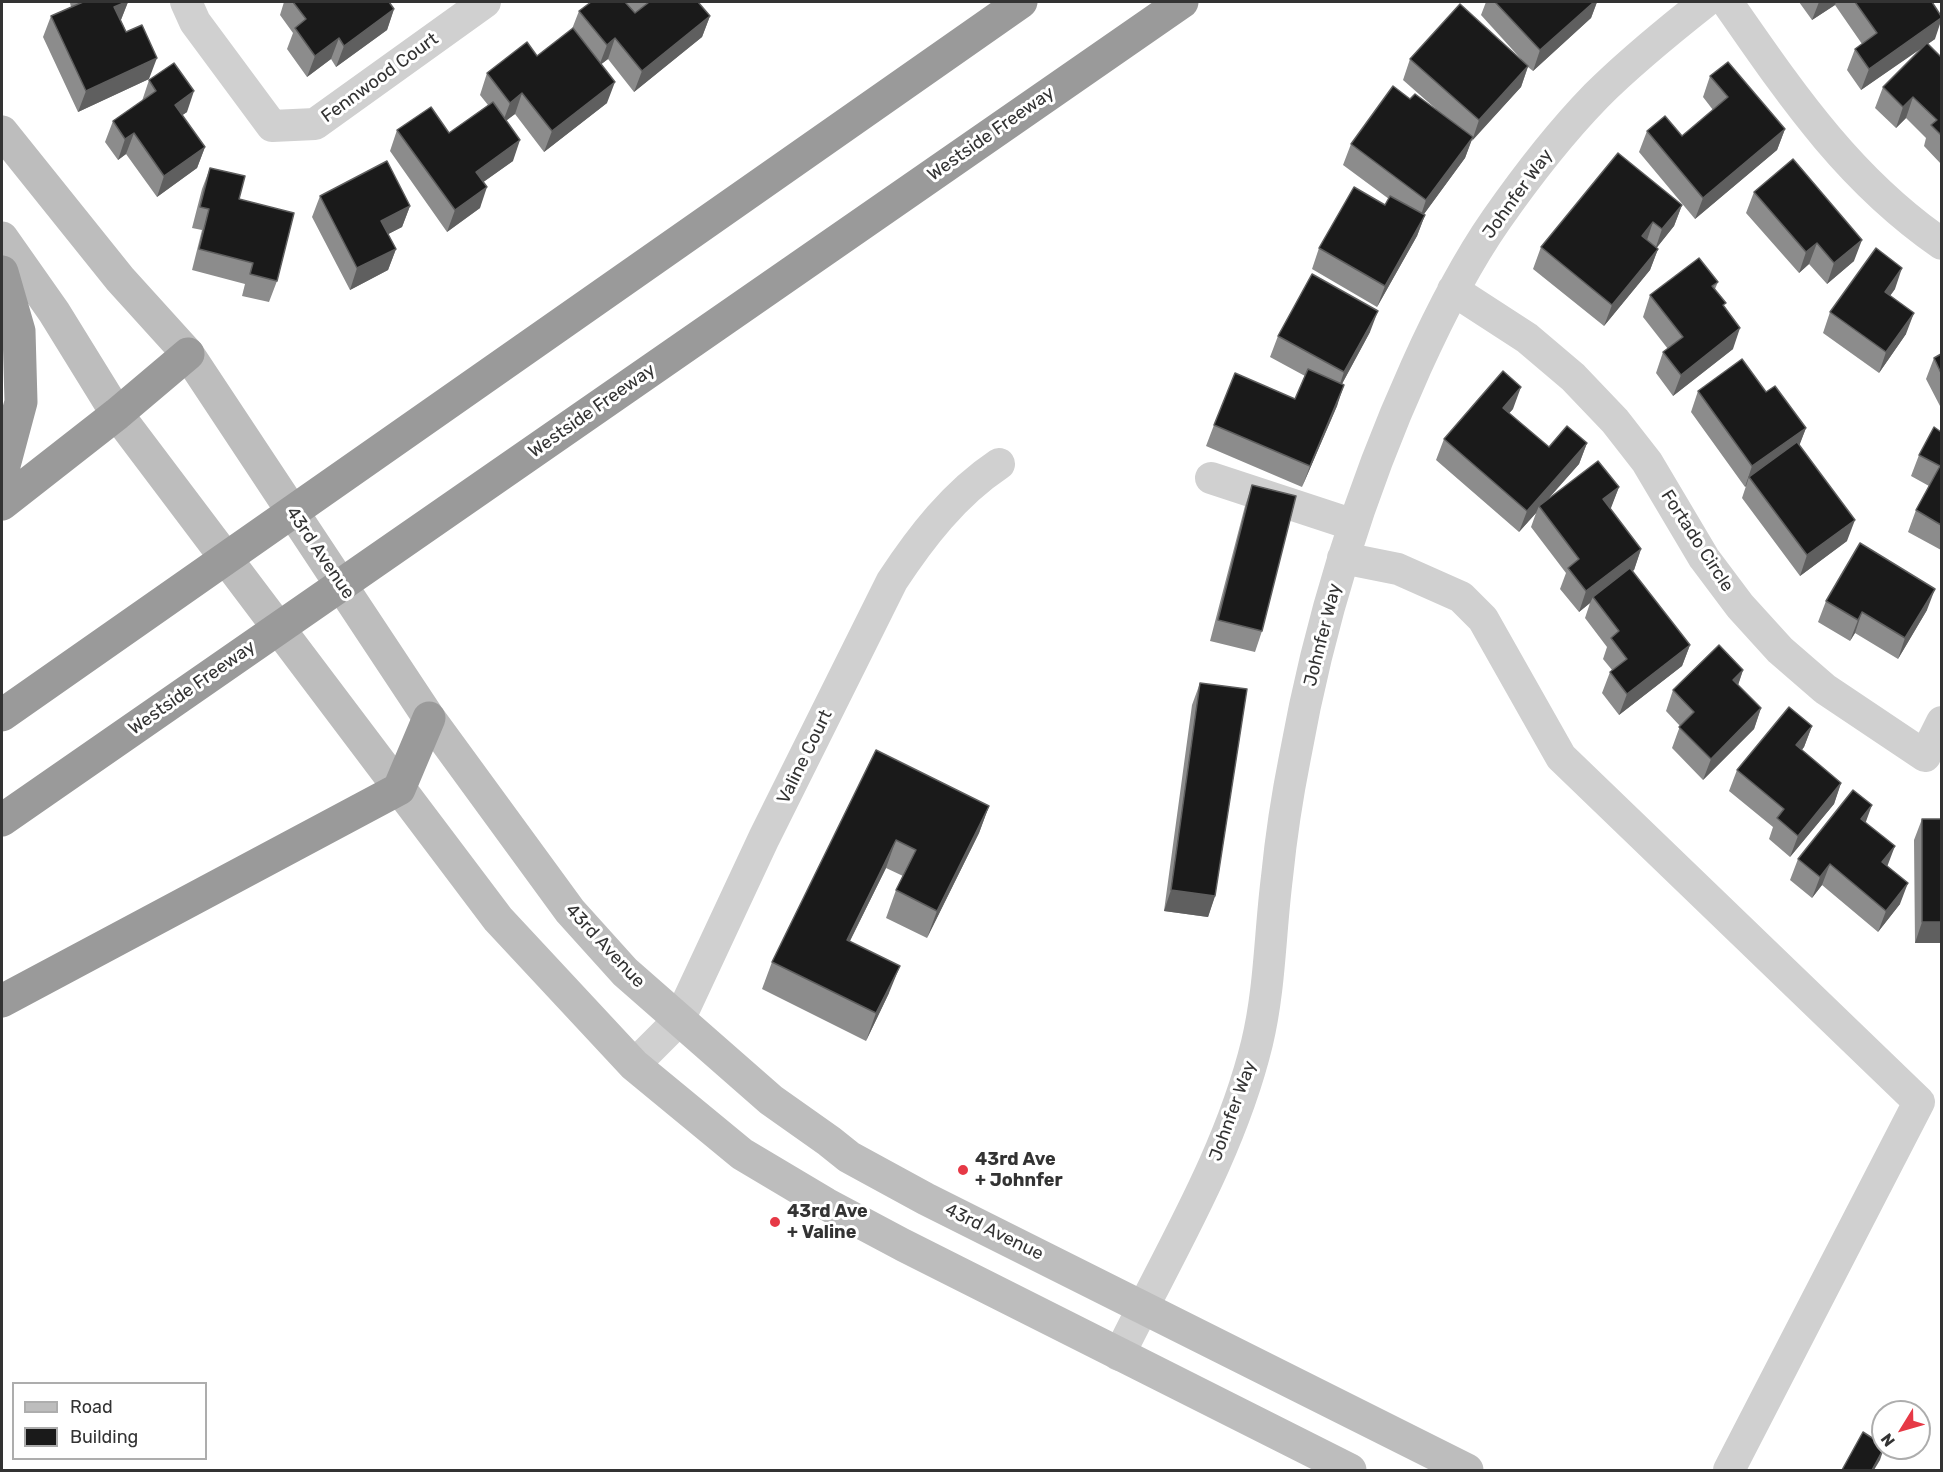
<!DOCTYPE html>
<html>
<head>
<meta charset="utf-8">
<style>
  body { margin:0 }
  #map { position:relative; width:1943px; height:1472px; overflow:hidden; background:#fff; font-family:Rubik,sans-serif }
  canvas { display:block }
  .frame { position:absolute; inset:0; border:3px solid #333; pointer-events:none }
  .legend { position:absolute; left:12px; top:1382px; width:195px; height:78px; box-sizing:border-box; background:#fff; border:2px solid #adadad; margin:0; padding:8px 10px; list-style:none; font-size:18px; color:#333 }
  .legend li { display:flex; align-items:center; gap:12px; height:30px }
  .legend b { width:30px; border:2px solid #adadad }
  .north { position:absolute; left:1871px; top:1400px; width:60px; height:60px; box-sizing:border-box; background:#fff; border:2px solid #adadad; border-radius:50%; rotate:233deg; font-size:16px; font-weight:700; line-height:24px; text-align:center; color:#333 }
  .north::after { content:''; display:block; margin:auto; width:21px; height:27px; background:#e63946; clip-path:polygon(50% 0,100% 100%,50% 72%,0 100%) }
</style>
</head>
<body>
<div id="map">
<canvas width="1943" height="1472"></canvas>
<div class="frame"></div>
<ul class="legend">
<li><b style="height:8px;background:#bdbdbd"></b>Road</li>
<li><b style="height:16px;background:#1a1a1a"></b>Building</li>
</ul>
<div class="north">N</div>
</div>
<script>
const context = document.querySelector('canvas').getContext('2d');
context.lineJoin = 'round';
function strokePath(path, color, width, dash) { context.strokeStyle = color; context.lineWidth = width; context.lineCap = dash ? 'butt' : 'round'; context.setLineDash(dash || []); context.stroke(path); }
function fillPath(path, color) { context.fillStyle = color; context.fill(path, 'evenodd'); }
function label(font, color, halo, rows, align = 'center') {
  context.font = font + ' Rubik,sans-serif'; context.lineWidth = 6; context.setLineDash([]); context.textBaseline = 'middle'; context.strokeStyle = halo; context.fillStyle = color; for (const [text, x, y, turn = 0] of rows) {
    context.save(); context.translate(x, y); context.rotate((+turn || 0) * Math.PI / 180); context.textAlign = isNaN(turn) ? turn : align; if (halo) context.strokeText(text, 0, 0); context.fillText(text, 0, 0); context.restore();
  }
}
const street = new Path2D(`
  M186 2 195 22 272 126 315 124 485 2
  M1727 2C1791 94 1848 179 1942 244
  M1453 290 1527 338 1573 377 1615 421 1647 462 1704 558 1740 606 1780 650 1825 689 1925 756 1942 722
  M1211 478 1354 525
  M1343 558 1398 569 1461 597 1483 619 1561 757 1919 1102 1729 1470
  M634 1065 679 1020 764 838 892 581C921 537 954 494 999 464
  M1119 1355C1169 1253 1230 1154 1257 1043 1270 989 1270 932 1277 877 1281 837 1287 797 1295 757 1319 623 1360 491 1416 367 1439 316 1464 266 1496 220 1526 177 1559 134 1596 96 1630 62 1667 32 1705 2`);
const secondary = new Path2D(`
  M2 132 120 279 188 354 429 718 570 911 625 972 771 1100 829 1141 849 1157 926 1199 1467 1470
  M2 238 54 312 117 414 498 919 634 1065 742 1154 826 1204 903 1245 1350 1470`);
const highway = new Path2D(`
  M2 272 19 331 21 402 2 473
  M2 504 117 414 188 354
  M2 715 1021 2
  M2 820 1182 2
  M2 1001 399 789 429 718`);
const wall = new Path2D(`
  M70 2H128L121 20 149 79 78 112 43 37 51 16 71 7 70 3Z
  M284 2H389L394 9 387 30 336 67 331 59 307 77 287 49 293 33 280 15Z
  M591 2H698L710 16 702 37 634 92 608 59 601 64 607 103 544 152 515 114 506 120 513 161 483 182 480 208 447 232 390 151 397 130 449 133 488 105 480 95 487 73 537 56 572 29 579 11Z
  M1486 2H1597L1591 18 1533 71 1528 67 1521 87 1471 141 1465 158 1423 215H1425L1417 236 1377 307 1312 269 1319 248 1385 205 1389 199 1343 165 1351 144 1410 99 1436 109 1403 80 1410 59H1521L1481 15Z
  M1799 2H1932L1935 39 1928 44 1941 57V164L1924 146 1926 138 1906 118 1896 128 1875 108 1883 87 1921 48 1861 90 1847 70 1855 49 1862 44 1835 5 1812 20Z
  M1710 76 1785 129 1777 150 1695 219 1639 152 1647 131 1682 136 1713 110 1703 97Z
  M149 80 187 112 182 115 205 147 197 168 157 197 126 154 118 160 105 142 113 121 142 101Z
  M210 168 239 199 277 281 269 302 242 296 245 284 192 270 202 230 192 228 202 189Z
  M1754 192 1854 261 1827 284 1809 264 1799 273 1746 213Z
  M320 196 410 206 402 227 388 234 396 249 388 270 350 290 312 217Z
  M1682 205 1674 226 1656 248 1658 249 1650 270 1604 326 1533 269 1541 247Z
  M1718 282 1715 289 1724 307 1733 349 1673 396 1656 373 1663 352 1668 349 1643 317 1650 295Z
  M1895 289 1890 296 1906 334 1879 373 1823 333 1830 312Z
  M1370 332 1342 384 1337 406 1302 487 1206 446 1214 425 1295 399 1305 376 1270 357 1278 336Z
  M1941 354V406H1940L1926 379 1934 358Z
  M1698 391 1766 392 1806 428 1799 445 1847 541 1800 576 1742 498 1746 486 1745 487 1691 412Z
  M1513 409 1509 413 1549 447 1587 443 1579 464 1549 498 1619 487 1610 509 1641 549 1634 570 1632 571 1690 645 1682 666 1619 715 1602 693 1610 672 1612 670 1603 659 1607 647 1585 618 1590 603 1579 612 1560 589 1566 573 1531 527 1536 513 1519 532 1436 460 1444 439Z
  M1941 432V550L1908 532 1916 510 1929 486 1911 476 1919 455Z
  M1252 485 1262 631 1255 652 1210 641 1245 506Z
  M1826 601 1927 610 1898 659 1855 633 1850 641 1818 622Z
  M1743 670 1738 685 1761 708 1754 729 1703 780 1672 748 1680 726 1666 711 1673 690Z
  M1200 683 1215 896 1208 917 1164 911 1192 705Z
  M1812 726 1804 747 1802 750 1841 783 1834 804 1790 857 1769 839 1773 827 1729 791 1737 770Z
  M876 750 989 806 979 833 927 938 886 918 896 890 903 876 886 868 850 941 889 993 866 1041 762 989 772 962Z
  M1922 819 1941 943H1915L1914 840Z
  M1866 822 1887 866 1900 904 1878 932 1822 885 1812 898 1790 880 1798 859Z`);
const shadedWall = new Path2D(`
  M126 2H128L120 22 114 7Z
  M1594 2H1597L1591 18 1533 71 1540 50Z
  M1819 2H1836L1835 5 1812 20Z
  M394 9 387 30 336 67 344 46Z
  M710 16 702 37 634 92 642 71Z
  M1941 18V21L1935 39 1861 90 1869 69Z
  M339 38 331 59 307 77 315 56Z
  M615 38 608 59 599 66 607 45Z
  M157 58 149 79 78 112 86 91Z
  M1528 66 1521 87 1472 141 1479 120Z
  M615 82 607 103 544 152 552 131Z
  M194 91 187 112 167 126 175 105Z
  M522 93 515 114 502 124 510 103Z
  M1913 97 1906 118 1896 128 1903 107Z
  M1785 129 1777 150 1695 219 1703 198Z
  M134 133 126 154 118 160 125 139Z
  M1473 137 1465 158 1419 221 1426 200Z
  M520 140 513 161 468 193 476 172Z
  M205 147 197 168 157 197 164 176Z
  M487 187 480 208 447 232 455 210Z
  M1682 205 1674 226 1655 250 1662 229Z
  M410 206 402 227 373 242 381 221Z
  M1425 215 1417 236 1377 307 1385 286Z
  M1653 222 1646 243 1642 236Z
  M1862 240 1854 261 1827 284 1834 263Z
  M1817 243 1809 264 1799 273 1806 252Z
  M396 249 388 270 350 290 357 268Z
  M1658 249 1650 270 1604 326 1612 305Z
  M1902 268 1895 289 1877 313 1885 292Z
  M1378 311 1370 332 1337 393 1344 372Z
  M1914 313 1906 334 1879 373 1886 352Z
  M1740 328 1733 349 1673 396 1681 375Z
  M1344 385 1337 406 1302 487 1310 466Z
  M1521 387 1513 409 1495 429 1503 408Z
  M1806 428 1798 449 1749 477 1746 486 1745 487 1752 466Z
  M1587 443 1579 464 1540 508 1539 506 1536 513 1519 532 1527 511Z
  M1619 487 1611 508 1596 520 1603 499Z
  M1855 520 1847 541 1800 576 1807 555Z
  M1641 549 1634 570 1595 600 1593 597 1590 603 1579 612 1586 591Z
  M1935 589 1927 610 1898 659 1905 638Z
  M1862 612 1855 633 1850 641 1858 620Z
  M1690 645 1682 666 1619 715 1627 694Z
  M1743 670 1736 691 1733 680Z
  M1761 708 1754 729 1703 780 1711 759Z
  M1812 726 1804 747 1788 766 1796 745Z
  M1841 783 1834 804 1790 857 1798 836Z
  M1872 805 1864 827 1861 819Z
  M989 806 979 833 927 938 937 911Z
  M896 840 886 868 837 967 847 940Z
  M1895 846 1887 867 1882 862Z
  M1830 864 1822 885 1812 898 1820 877Z
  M1908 883 1900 904 1878 932 1886 911Z
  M1171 890 1215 896 1208 917 1164 911Z
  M1922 922H1941V943H1915Z
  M900 966 889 993 866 1041 876 1013Z
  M1884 1448 1880 1460 1874 1470H1872Z`);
const building = new Path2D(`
  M83 2H126L114 7 126 32 142 25 157 58 86 91 51 16Z
  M293 2H389L394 9 344 46 339 38 315 56 295 28 306 19Z
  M591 2H625L635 13 648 3 647 2H698L710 16 642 71 615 38 607 45 579 11Z
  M1495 2H1594L1540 50Z
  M1855 2H1932L1941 16V18L1869 69 1855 49 1877 33Z
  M1460 4 1528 66 1479 120 1410 59Z
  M573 28 615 82 552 131 522 93 510 103 487 73 527 42 537 56Z
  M1927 43 1941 57V135L1931 125 1937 120 1913 97 1903 107 1883 87Z
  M1728 62 1785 129 1703 198 1647 131 1665 116 1682 136 1728 97 1710 76Z
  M174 63 194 91 175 105 205 147 164 176 134 133 125 139 113 121 156 91 149 80Z
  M1393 86 1410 99 1415 94 1473 137 1426 200 1351 144Z
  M493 102 520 140 476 172 487 187 455 210 397 130 431 107 449 133Z
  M1618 153 1682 205 1662 229 1653 222 1642 236 1658 249 1612 305 1541 247Z
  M1793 159 1862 240 1834 263 1817 243 1806 252 1754 192Z
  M387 161 410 206 381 221 396 249 357 268 320 196Z
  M210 168 245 176 239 199 294 213 277 281 250 274 253 263 199 249 209 209 200 207Z
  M1354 187 1385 205 1390 196 1425 215 1385 286 1319 248Z
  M1876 248 1902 268 1885 292 1914 313 1886 352 1830 312Z
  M1699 258 1718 282 1712 286 1726 303 1723 305 1740 328 1681 375 1663 352 1683 337 1650 295Z
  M1312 274 1378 311 1344 372 1278 336Z
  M1941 354V373L1934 358Z
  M1742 359 1766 392 1775 386 1806 428 1752 466 1698 391Z
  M1308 369 1344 385 1310 466 1214 425 1235 373 1295 399Z
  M1503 371 1521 387 1503 408 1549 447 1567 426 1587 443 1527 511 1444 439Z
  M1934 427 1941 432V525L1916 510 1940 466 1919 455Z
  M1797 442 1855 520 1807 555 1749 477Z
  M1598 461 1619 487 1603 499 1641 549 1586 591 1568 568 1579 559 1539 506Z
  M1252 485 1296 496 1262 631 1218 620Z
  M1860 543 1935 589 1905 638 1862 612 1858 620 1826 601Z
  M1630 568 1690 645 1627 694 1610 672 1627 659 1611 638 1619 631 1593 597Z
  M1719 645 1743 670 1733 680 1761 708 1711 759 1679 727 1694 712 1673 690Z
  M1200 683 1247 689 1215 896 1171 890Z
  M1789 707 1812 726 1796 745 1841 783 1798 836 1777 818 1784 809 1737 770Z
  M876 750 989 806 937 911 896 890 916 850 896 840 847 940 900 966 876 1013 772 962Z
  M1853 790 1872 805 1861 819 1895 846 1882 862 1908 883 1886 911 1830 864 1820 877 1798 859Z
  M1922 819H1941V922H1922Z
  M1863 1432 1883 1445V1448H1884L1872 1470H1842Z`);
const markers = [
  [963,1170,6,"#e63946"],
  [775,1222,6,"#e63946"]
];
const streetNames = [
  ["Fennwood Court",380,78,-36],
  ["Westside Freeway",991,134,-35],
  ["Johnfer Way",1518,194,-54],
  ["Westside Freeway",592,411,-35],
  ["Fortado Circle",1697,541,57],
  ["43rd Avenue",320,553,56],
  ["Johnfer Way",1323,635,-76],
  ["Westside Freeway",192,688,-35],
  ["Valine Court",805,757,-64],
  ["43rd Avenue",605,946,47],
  ["Johnfer Way",1233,1111,-70],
  ["43rd Avenue",994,1232,26]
];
const poiNames = [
  ["43rd Ave",975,1160],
  ["+ Johnfer",975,1181],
  ["43rd Ave",787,1212],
  ["+ Valine",787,1233]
];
strokePath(street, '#d0d0d0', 32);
strokePath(secondary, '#bdbdbd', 33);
strokePath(highway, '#9a9a9a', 33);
fillPath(wall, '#8c8c8c');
fillPath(shadedWall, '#5f5f5f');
fillPath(building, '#1a1a1a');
strokePath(building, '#5f5f5f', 1.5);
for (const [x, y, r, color] of markers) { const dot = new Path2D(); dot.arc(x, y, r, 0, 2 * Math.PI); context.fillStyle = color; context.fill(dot); strokePath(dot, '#fff', 2); }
label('18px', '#333', '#fff', streetNames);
label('bold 18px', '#333', '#fff', poiNames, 'left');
</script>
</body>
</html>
